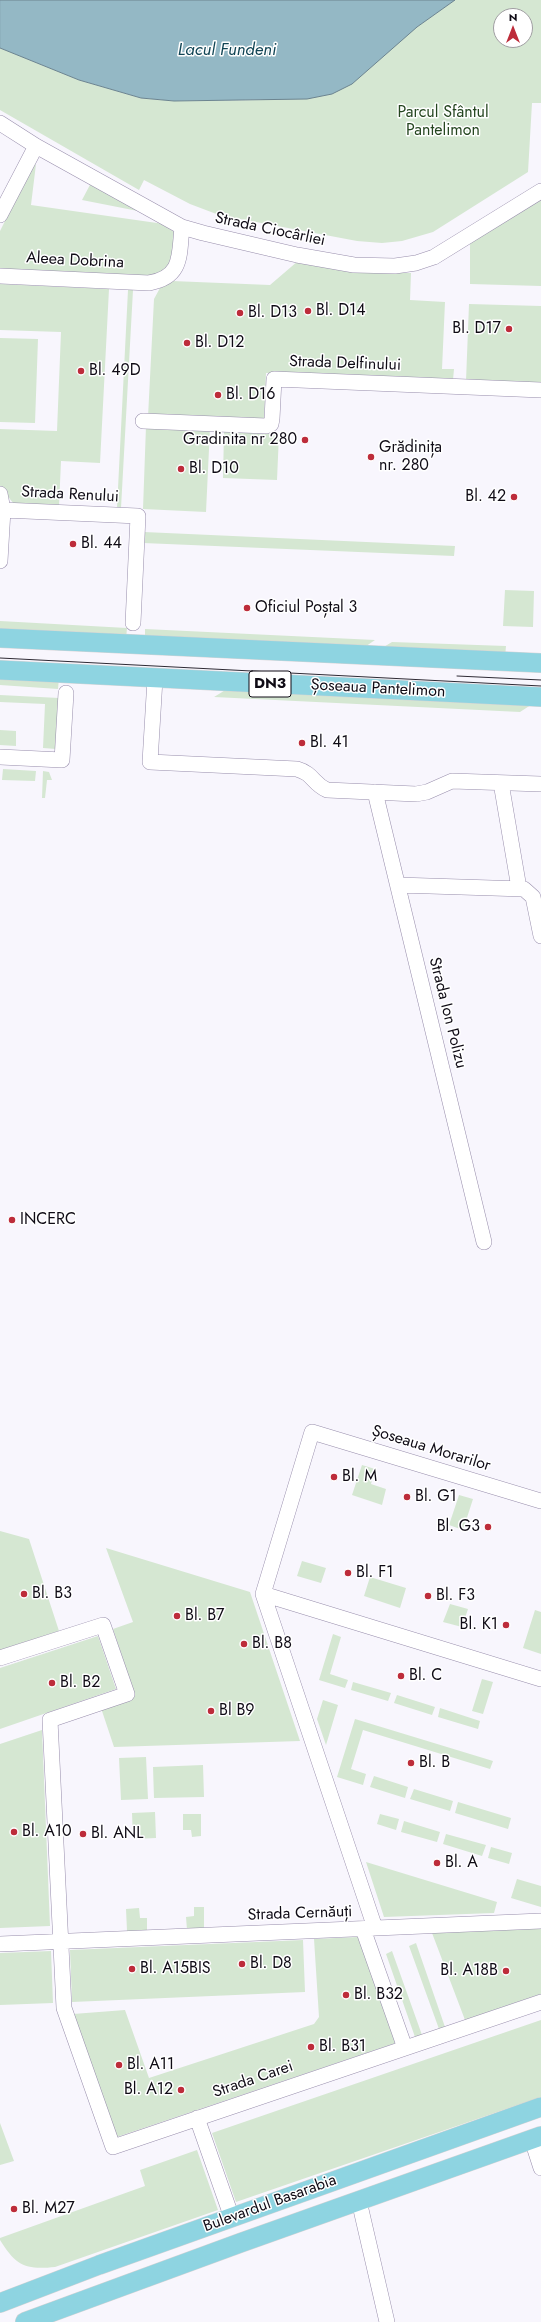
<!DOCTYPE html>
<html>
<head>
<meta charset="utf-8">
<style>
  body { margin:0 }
  #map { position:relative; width:541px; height:2322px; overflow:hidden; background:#f8f6fd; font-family:Jost,sans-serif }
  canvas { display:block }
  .north { position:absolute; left:493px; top:8px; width:40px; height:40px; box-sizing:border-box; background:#fff; border:1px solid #9f9da1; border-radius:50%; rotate:0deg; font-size:11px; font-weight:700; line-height:16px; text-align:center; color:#0f0b15 }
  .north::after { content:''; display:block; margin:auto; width:14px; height:18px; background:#bd2c3a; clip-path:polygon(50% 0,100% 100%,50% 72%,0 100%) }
</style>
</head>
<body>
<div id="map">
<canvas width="541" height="2322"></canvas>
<div class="north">N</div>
</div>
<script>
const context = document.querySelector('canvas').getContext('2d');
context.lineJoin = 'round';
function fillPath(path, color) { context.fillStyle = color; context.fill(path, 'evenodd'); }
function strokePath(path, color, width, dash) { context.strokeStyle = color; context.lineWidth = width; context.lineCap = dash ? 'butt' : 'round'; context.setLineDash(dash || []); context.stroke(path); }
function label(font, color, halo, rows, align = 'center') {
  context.font = font + ' Jost,sans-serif'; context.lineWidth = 3; context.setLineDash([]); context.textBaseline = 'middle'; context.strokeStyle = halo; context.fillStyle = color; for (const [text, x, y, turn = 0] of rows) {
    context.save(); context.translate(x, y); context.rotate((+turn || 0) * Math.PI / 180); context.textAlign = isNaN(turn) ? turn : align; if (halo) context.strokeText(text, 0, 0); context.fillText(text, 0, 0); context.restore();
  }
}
const green = new Path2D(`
  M455 0H541V103H532L528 172 433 232 402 241 382 243 357 241 219 215 190 204 144 180 139 190 0 110V48L79 80 141 98 174 101 261 100 417 27ZM501 16H525V40H501Z
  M36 164 31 205 164 224 174 232C175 255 174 262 157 276L0 270V231L30 171Z
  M92 181 148 213 82 200Z
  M541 198V286L470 284V243Z
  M298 261 362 273H411L410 300 445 302 442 369H454L453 380 266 373 264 421 148 417 154 299 160 288 172 281 270 285Z
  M0 284 109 289 100 463 61 461 59 506 14 504 0 487V429L57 431 61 332 0 330Z
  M128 290H133L121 508H117Z
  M469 304 541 306V384L466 381Z
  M0 338 38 339 35 423 0 422Z
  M146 426 210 428 206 512 143 509Z
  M224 432 279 434 277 480 223 478Z
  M144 532 455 546 454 556 143 543Z
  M505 590 534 591 533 627 503 626Z
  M0 621 127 628 126 639 0 632Z
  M145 629 375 640 359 651 145 639Z
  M392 642 506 646 505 657 377 651Z
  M0 675 59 678 58 689 0 685Z
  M232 686 537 701 520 712 214 697Z
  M0 695 59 698 56 749 43 748 45 704 0 702Z
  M0 730 16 731V746L0 745Z
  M3 769 36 771 35 781 2 780Z
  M43 771 49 772 52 780H47L45 798H42Z
  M362 1465 375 1469 371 1484 386 1489 382 1505 352 1495Z
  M459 1495 473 1499 463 1530 449 1525Z
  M0 1531 29 1539 59 1631 0 1650Z
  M106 1548 250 1592 300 1741 114 1747 101 1708 135 1696 113 1629 133 1622Z
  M302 1561 326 1568 321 1583 297 1576Z
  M370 1577 406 1588 400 1608 364 1596Z
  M450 1604 468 1609 462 1627 443 1622Z
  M535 1610 541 1612V1654L523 1648Z
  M333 1634 341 1637 330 1674 348 1680 345 1688 319 1680Z
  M98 1636 116 1689 0 1729V1668Z
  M482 1679 493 1682 483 1714 472 1711Z
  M353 1682 391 1693 388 1701 351 1690Z
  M397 1695 435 1707 432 1715 394 1703Z
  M323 1700 338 1705 326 1745 317 1719Z
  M440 1708 480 1721 478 1729 438 1717Z
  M355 1719 493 1761 490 1769 363 1730 351 1769 366 1774 363 1785 337 1777Z
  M42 1730 50 1926 0 1928V1744Z
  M146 1757 148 1799 121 1800 119 1758Z
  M203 1765 204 1797 154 1798 153 1767Z
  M374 1776 408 1787 405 1798 370 1787Z
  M414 1789 453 1801 450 1811 410 1799Z
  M458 1802 511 1818 508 1829 455 1813Z
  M155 1812 156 1838 133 1839 132 1813Z
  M183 1814H201V1836L192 1837 191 1830H183Z
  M380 1814 399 1819 396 1830 377 1824Z
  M404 1821 440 1832 437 1842 401 1832Z
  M446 1834 486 1845 482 1856 443 1844Z
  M491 1847 512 1853 509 1864 488 1858Z
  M366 1862 497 1902 494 1913 384 1917Z
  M517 1879 541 1886V1907L511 1898Z
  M194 1907H204V1929L187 1930 186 1917 194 1916Z
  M139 1908 140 1918H147V1931H127L126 1909Z
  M541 1927V1994L465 2020 432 1933Z
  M358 1937 396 2043 117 2137 73 2014 125 2010 149 2078 314 2024 319 2017 314 1939Z
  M303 1940 305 1992 72 2002 70 1950Z
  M416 1943 445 2027 439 2029 409 1946Z
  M51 1951 53 2003 0 2005V1953Z
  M392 1951 422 2035 415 2037 386 1954Z
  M541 2020V2097L236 2202 212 2133Z
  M0 2123 14 2161 0 2165Z
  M197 2150 218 2210 55 2267C26 2270 16 2266 0 2240V2238L145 2186 140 2170Z`);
const water = new Path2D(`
  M0 0H455L417 27 352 84 332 94 307 99 174 101 141 98 79 80 0 48Z`);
const minor = new Path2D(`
  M0 123 36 146 182 227 203 233 297 255 354 265 395 266 416 263 434 257 541 191
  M0 215 36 146
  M0 276 149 283C183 277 179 255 182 227
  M143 421 266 426 271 424 272 419 274 379 541 390
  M0 494 3 510 0 561
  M3 510 138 516 133 623
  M155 679 150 762 297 769C314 774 312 783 327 790L416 794 427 792 452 781 541 784
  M0 757 62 760 66 693
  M501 783 519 888
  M375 792 484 1242
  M398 885 524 889 533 897 541 936
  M263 1594 541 1679
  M0 1658 103 1625 127 1694 50 1720 64 2008 113 2147 541 2002
  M375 1928 263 1594 312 1432 541 1501
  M363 1929 405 2048
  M0 1944 541 1921
  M197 2118 232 2218
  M532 2140 541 2168
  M359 2201 387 2322`);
const major = new Path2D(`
  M0 638 541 663
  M0 670 541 697
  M0 2303 99 2265 541 2107
  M25 2322 240 2243 541 2136`);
const tram = new Path2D(`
  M0 658 541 686
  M457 676 541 680`);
const markers = [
  [308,311,4,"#bd2c3a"],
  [240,313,4,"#bd2c3a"],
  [509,329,4,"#bd2c3a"],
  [187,343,4,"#bd2c3a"],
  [81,371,4,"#bd2c3a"],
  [218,395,4,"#bd2c3a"],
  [305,440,4,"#bd2c3a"],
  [371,457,4,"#bd2c3a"],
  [181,469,4,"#bd2c3a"],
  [514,497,4,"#bd2c3a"],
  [73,544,4,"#bd2c3a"],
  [247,608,4,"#bd2c3a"],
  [302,743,4,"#bd2c3a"],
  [12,1220,4,"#bd2c3a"],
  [334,1477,4,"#bd2c3a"],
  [407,1497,4,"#bd2c3a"],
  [488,1527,4,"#bd2c3a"],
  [348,1573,4,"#bd2c3a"],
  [24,1594,4,"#bd2c3a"],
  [428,1596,4,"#bd2c3a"],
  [177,1616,4,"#bd2c3a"],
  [506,1625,4,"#bd2c3a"],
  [244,1644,4,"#bd2c3a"],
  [401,1676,4,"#bd2c3a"],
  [52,1683,4,"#bd2c3a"],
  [211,1711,4,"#bd2c3a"],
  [411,1763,4,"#bd2c3a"],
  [14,1832,4,"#bd2c3a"],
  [83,1834,4,"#bd2c3a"],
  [437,1863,4,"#bd2c3a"],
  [242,1964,4,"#bd2c3a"],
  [132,1969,4,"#bd2c3a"],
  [506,1971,4,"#bd2c3a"],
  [346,1995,4,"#bd2c3a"],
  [311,2047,4,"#bd2c3a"],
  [119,2065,4,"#bd2c3a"],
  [181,2090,4,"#bd2c3a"],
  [14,2209,4,"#bd2c3a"]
];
const shields = [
  [270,684,42]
];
const shieldNames = [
  ["DN3",270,684]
];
const parkNames = [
  ["Parcul Sfântul",443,113],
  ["Pantelimon",443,131]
];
const streetNames = [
  ["Strada Ciocârliei",270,230,12],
  ["Aleea Dobrina",75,261,3],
  ["Strada Delfinului",345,364,2],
  ["Strada Renului",70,495,3],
  ["Șoseaua Pantelimon",378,689,3],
  ["Strada Ion Polizu",447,1013,76],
  ["Șoseaua Morarilor",431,1449,17],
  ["Strada Cernăuți",300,1914,-2],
  ["Strada Carei",253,2080,-19],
  ["Bulevardul Basarabia",270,2204,-20]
];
const poiNames = [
  ["Bl. D14",316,311],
  ["Bl. D13",248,313],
  ["Bl. D17",501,329,"right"],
  ["Bl. D12",195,343],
  ["Bl. 49D",89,371],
  ["Bl. D16",226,395],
  ["Gradinita nr 280",297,440,"right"],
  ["Grădinița",379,448],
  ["nr. 280",379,466],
  ["Bl. D10",189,469],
  ["Bl. 42",506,497,"right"],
  ["Bl. 44",81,544],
  ["Oficiul Poștal 3",255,608],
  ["Bl. 41",310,743],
  ["INCERC",20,1220],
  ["Bl. M",342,1477],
  ["Bl. G1",415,1497],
  ["Bl. G3",480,1527,"right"],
  ["Bl. F1",356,1573],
  ["Bl. B3",32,1594],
  ["Bl. F3",436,1596],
  ["Bl. B7",185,1616],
  ["Bl. K1",498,1625,"right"],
  ["Bl. B8",252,1644],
  ["Bl. C",409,1676],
  ["Bl. B2",60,1683],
  ["Bl B9",219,1711],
  ["Bl. B",419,1763],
  ["Bl. A10",22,1832],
  ["Bl. ANL",91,1834],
  ["Bl. A",445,1863],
  ["Bl. D8",250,1964],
  ["Bl. A15BIS",140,1969],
  ["Bl. A18B",498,1971,"right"],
  ["Bl. B32",354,1995],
  ["Bl. B31",319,2047],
  ["Bl. A11",127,2065],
  ["Bl. A12",173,2090,"right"],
  ["Bl. M27",22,2209]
];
const waterNames = [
  ["Lacul Fundeni",227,51]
];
fillPath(green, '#d5e7d2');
fillPath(water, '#94b8c5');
strokePath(water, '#6c8490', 1);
strokePath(minor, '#988eac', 16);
strokePath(major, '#d4d3d5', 20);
strokePath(minor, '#fff', 15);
strokePath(major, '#8ed4e1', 19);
strokePath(tram, '#2e2a34', 1);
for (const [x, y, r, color] of markers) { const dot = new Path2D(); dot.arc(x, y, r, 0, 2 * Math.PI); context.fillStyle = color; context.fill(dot); strokePath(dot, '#fff', 1.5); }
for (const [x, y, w] of shields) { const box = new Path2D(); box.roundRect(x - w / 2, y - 13, w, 26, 3); context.fillStyle = '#fff'; context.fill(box); strokePath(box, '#0f0b15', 1); }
label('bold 15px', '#0f0b15', null, shieldNames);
label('16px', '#24451f', '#fff', parkNames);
label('16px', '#0f0b15', '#fff', streetNames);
label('16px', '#0f0b15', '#fff', poiNames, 'left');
label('italic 17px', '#114555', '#fff', waterNames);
</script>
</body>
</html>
